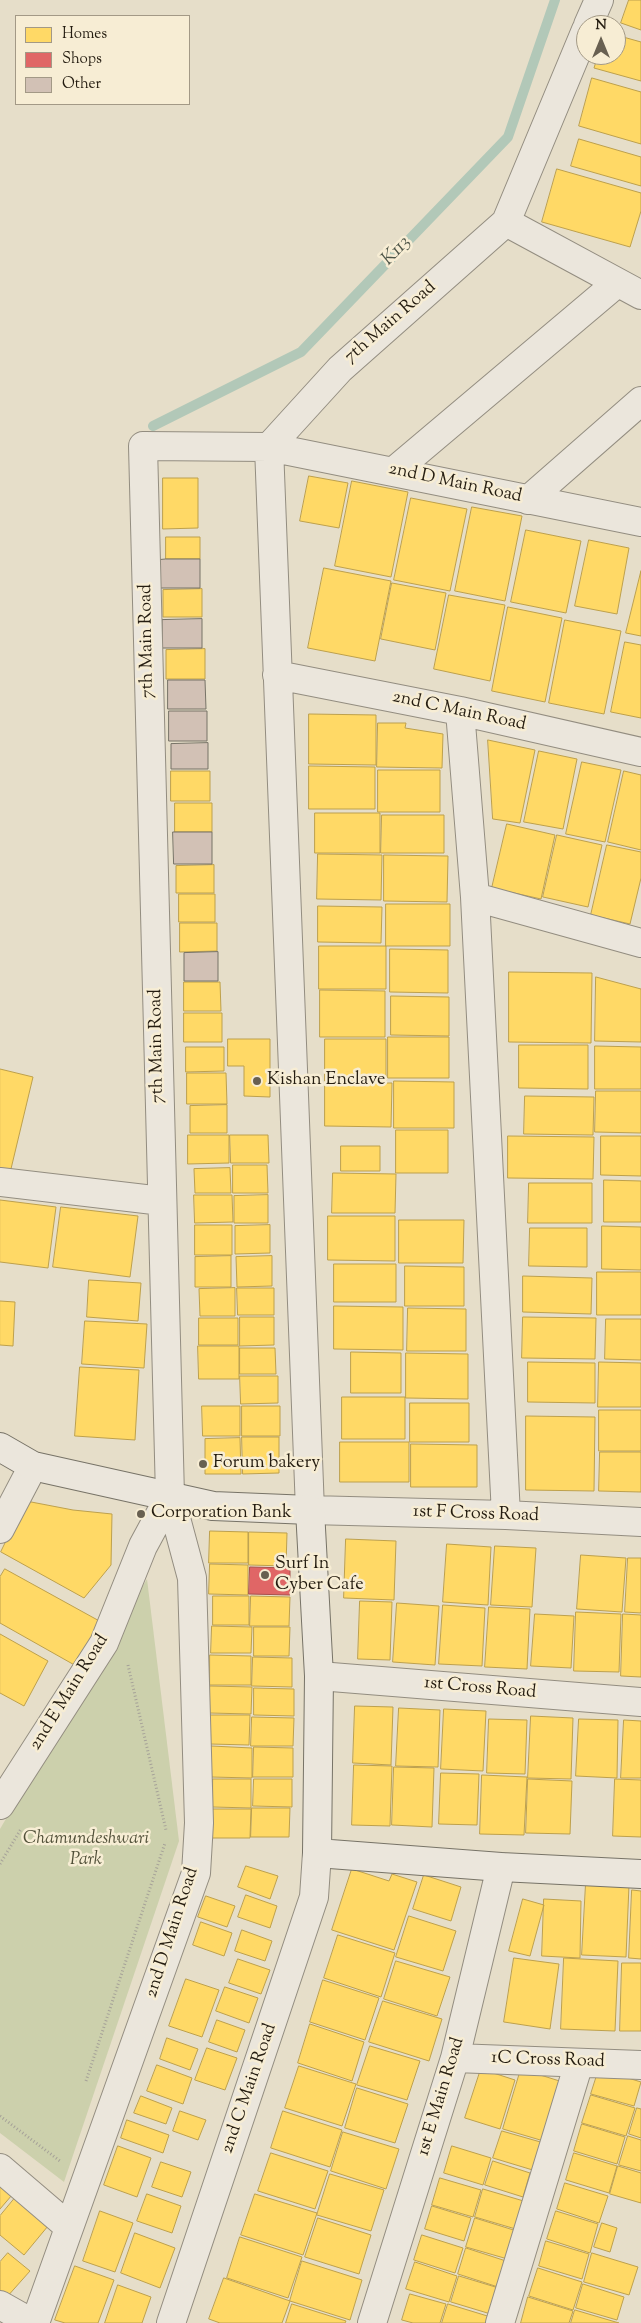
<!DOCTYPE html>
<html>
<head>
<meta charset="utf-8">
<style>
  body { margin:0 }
  #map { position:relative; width:641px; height:2323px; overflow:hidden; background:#e6dec9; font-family:"Sorts Mill Goudy",serif }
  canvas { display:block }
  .legend { position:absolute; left:15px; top:15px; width:175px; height:90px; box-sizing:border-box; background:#f7edd4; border:1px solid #a39986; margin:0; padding:6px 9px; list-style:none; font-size:15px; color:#241c10 }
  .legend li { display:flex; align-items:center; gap:10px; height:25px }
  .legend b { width:25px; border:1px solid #a39986 }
  .north { position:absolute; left:576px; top:15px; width:50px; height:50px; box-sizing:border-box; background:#f7edd4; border:1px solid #a39986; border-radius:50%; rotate:0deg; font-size:14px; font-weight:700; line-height:20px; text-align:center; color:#241c10 }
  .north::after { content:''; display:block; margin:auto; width:18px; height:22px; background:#686051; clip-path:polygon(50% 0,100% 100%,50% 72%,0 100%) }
</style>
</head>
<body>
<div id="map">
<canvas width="641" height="2323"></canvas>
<ul class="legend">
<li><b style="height:14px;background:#ffd966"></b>Homes</li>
<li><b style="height:14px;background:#e06666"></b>Shops</li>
<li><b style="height:14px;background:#d2c1b5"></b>Other</li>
</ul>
<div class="north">N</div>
</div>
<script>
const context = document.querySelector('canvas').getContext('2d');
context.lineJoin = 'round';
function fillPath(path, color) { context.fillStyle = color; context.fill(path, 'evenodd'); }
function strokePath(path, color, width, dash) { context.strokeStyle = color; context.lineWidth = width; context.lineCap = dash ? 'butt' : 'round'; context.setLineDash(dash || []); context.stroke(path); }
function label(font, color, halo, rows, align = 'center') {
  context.font = font + ' "Sorts Mill Goudy",serif'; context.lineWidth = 5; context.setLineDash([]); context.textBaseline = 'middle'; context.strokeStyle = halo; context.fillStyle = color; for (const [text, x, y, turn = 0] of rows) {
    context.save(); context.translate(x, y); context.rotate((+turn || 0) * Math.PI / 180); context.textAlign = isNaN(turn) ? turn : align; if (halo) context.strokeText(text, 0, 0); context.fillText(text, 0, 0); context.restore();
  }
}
const green = new Path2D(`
  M147 1579 179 1841 64 2182 0 2133V1829Z`);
const homes = new Path2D(`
  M629 0H641V30L621 23Z
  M616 35 641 42V81L594 68 598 55H616Z
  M592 78 641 92V144L579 126Z
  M579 139 641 157V186L571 166Z
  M557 169 641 193V211L630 247 542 222Z
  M309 476 348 483 339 528 300 521Z
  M163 478H198V528L163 529Z
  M352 481 408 492 391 577 335 566Z
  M411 498 467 509 450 591 394 580Z
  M472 507 522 516 505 601 455 591Z
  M526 530 581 541 566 613 511 602Z
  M166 537H200V559H166Z
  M589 540 629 548 617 614 575 606Z
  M324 568 391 581 375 661 308 648Z
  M641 571V636L626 633Z
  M392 583 446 593 435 650 381 639Z
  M202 589V617H163V590Z
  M449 595 505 605 490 681 434 669Z
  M508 607 562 618 545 702 492 691Z
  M565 620 621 631 604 714 549 703Z
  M625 642 641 645V718L611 712Z
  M205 649V679H166V650Z
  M309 714 376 715V765L309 764Z
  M378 723H406L405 728 443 734 442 768 377 767Z
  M488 740 535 750 520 823 493 819Z
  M539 751 577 759 563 829 524 822Z
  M582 762 621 770 605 842 566 834Z
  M309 766 375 767V809H309Z
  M378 770H440V812H378Z
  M171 771H210V801H171Z
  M624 771 641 775V850L608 842Z
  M175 803H212V832H175Z
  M315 813H380V853H315Z
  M382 815H444V853H381Z
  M507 824 555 835 541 899 492 888Z
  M557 835 602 845 588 907 543 897Z
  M607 845 641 852V878L630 924 591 915Z
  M318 854 382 855 381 900 317 899Z
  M384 855 448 856 447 902 384 901Z
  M214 865V893H176V866Z
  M179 894H215V922H179Z
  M386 904H450V946H386Z
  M318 906 382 907 381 943 318 942Z
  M180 923H217V951L180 952Z
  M319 946H386V989H319Z
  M390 949 448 950V993L390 992Z
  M509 972 592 973 591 1043 509 1042Z
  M596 977 641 989V1042L595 1041Z
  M184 982H220L221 1011H184Z
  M320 990 385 991V1037H320Z
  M391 996 449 997V1036L391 1035Z
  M184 1013H222V1042H184Z
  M388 1037H449V1078H388Z
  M228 1039H270V1097L244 1096V1066H228Z
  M325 1039H386V1082L325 1081Z
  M519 1045H588V1089L519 1088Z
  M595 1046 641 1047V1089H595Z
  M186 1047H224V1071L186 1072Z
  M0 1069 33 1077 10 1173 0 1171Z
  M187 1073H226L227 1104H187Z
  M394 1081 454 1082V1128H394Z
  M325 1083H392L391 1127 325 1126Z
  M596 1091H641V1133L595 1132Z
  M525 1096 594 1097 593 1135 524 1134Z
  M227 1105V1133H190V1106Z
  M396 1130H448V1173H396Z
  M188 1135H229V1163L188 1164Z
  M230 1135H268L269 1163H231Z
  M508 1136 594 1137 593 1179 508 1178Z
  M601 1136H641V1176L601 1175Z
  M341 1146H380V1171H341Z
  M233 1165H267L268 1193H233Z
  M230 1168 231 1193H195L194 1169Z
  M333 1173 396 1174 395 1213H332Z
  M604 1180 641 1181V1222H604Z
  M529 1183H592V1223H528Z
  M194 1195H232L233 1222 195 1223Z
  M268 1195V1223H234V1196Z
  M0 1200 56 1207 48 1268 0 1262Z
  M61 1207 138 1216 130 1277 53 1267Z
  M328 1216H395V1261L328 1260Z
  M399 1220H464L463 1263H399Z
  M195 1225H232V1255H195Z
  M270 1225V1253L235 1254V1226Z
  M602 1226 641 1227V1270L602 1269Z
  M530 1228H587V1267L529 1266Z
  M231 1256V1287H195V1257Z
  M272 1256V1286L237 1287 236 1257Z
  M334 1264H396V1302H334Z
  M405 1266 464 1267V1306H405Z
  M597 1272H641V1315H597Z
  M523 1276 592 1278 591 1314 523 1312Z
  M89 1280 141 1283 138 1321 87 1317Z
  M235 1288V1316H200L199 1289Z
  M237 1288H274V1315H238Z
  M0 1301 15 1302 13 1346 0 1345Z
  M334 1306 403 1307V1350L334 1349Z
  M408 1308 466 1309V1351H407Z
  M240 1317H274V1345L240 1346Z
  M523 1317 596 1318 595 1359 522 1358Z
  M199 1318H238V1345H199Z
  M606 1319H641V1360L605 1359Z
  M85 1321 147 1324 144 1368 82 1364Z
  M198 1346H239V1379H199Z
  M240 1348H275L276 1374H240Z
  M351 1352 401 1353V1393H351Z
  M406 1353 468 1354V1399L406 1398Z
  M528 1362 595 1363V1403L528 1402Z
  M599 1362 641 1363V1407H598Z
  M80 1367 139 1370 135 1440 75 1436Z
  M240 1376H278V1403L241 1404Z
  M342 1397H405V1439H342Z
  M410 1403H469V1442H410Z
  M202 1406H240V1436H203Z
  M242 1406H280V1436H242Z
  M599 1410H641V1451H599Z
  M526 1416 595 1417 594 1491 526 1490Z
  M242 1437H279V1473L243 1474Z
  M240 1438 241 1474H205V1439Z
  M340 1442H409V1482H340Z
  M411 1444 477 1445V1487H411Z
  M600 1452H641V1492L599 1491Z
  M26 1501 73 1510 112 1514 111 1565 84 1598 1 1552Z
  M210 1531 248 1532V1563H209Z
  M249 1532 287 1533 286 1566 249 1565Z
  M346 1539 396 1541 394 1600 344 1598Z
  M447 1544 491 1547 488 1605 443 1602Z
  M495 1546 536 1548 532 1607 491 1605Z
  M581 1555 626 1558 622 1612 577 1609Z
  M628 1558H641V1613L625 1612Z
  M210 1564 248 1565V1595L209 1594Z
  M5 1569 103 1623 78 1667 0 1623V1577Z
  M213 1596H249V1625H213Z
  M251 1596 290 1597 289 1626H250Z
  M360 1601 392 1602 390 1660 358 1659Z
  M397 1603 439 1606 435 1665 393 1662Z
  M443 1605 485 1608 482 1666 439 1664Z
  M489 1607 530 1609 527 1669 485 1667Z
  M576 1612 621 1614 619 1672 574 1671Z
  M535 1614 574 1616 571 1668 531 1666Z
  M623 1614 641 1615V1677L621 1676Z
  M212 1626 252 1627 251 1653H211Z
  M254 1627H290L289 1656H254Z
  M0 1634 48 1661 24 1706 0 1693Z
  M210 1655 251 1656V1685H210Z
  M253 1657 292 1658V1687L252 1686Z
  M210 1686 252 1687 251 1714 209 1713Z
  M254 1688 294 1689V1716L254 1715Z
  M355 1706 393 1707 391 1765 353 1763Z
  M399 1708 440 1710 438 1767 396 1766Z
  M444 1709 486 1711 483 1771 441 1769Z
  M210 1715H250L249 1745 210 1744Z
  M531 1716 573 1718 571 1779 528 1778Z
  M252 1717 294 1718 293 1746H251Z
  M489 1719 527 1720 525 1774 487 1773Z
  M579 1719 618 1720 617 1778 576 1776Z
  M624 1720 641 1721V1778H621Z
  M211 1746 252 1748V1778L211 1777Z
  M254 1747 293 1748V1777H253Z
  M354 1765 392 1766 390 1826 352 1825Z
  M394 1767 434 1768 432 1827 392 1825Z
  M441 1773 479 1774 477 1825 439 1824Z
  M482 1775 527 1777 524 1835 480 1834Z
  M213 1779H251V1808L213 1807Z
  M254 1779H292V1807L253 1806Z
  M528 1779 572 1781 570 1834 526 1833Z
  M615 1779 641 1780V1837L613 1836Z
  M252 1808H290L289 1837H251Z
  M213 1809H251L250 1838H212Z
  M246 1866 278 1876 270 1899 238 1887Z
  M352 1869 389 1881 392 1874 417 1882 394 1950 332 1930Z
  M424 1875 461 1887 451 1921 413 1909Z
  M586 1883 629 1885 626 1957 582 1955Z
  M632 1890 641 1891V1959L629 1958Z
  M246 1895 277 1906 270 1928 238 1917Z
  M206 1896 235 1906 227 1927 198 1917Z
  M523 1899 544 1905 530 1956 509 1951Z
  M544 1899 581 1901 580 1958 542 1956Z
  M409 1916 456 1931 443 1971 396 1957Z
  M201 1922 232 1933 224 1956 193 1945Z
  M242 1930 272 1941 265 1961 235 1951Z
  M338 1935 395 1953 381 1997 324 1978Z
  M514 1958 559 1964 550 2029 504 2022Z
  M564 1958 618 1961 615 2031 561 2029Z
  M238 1959 270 1970 261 1994 229 1983Z
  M396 1961 450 1977 437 2016 384 1999Z
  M622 1963H641V2031H620Z
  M186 1979 219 1990 202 2037 169 2026Z
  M323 1980 379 1998 365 2040 310 2022Z
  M225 1987 258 1998 249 2023 216 2011Z
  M383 2001 442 2019 429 2061 369 2042Z
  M217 2020 245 2030 237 2052 209 2042Z
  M310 2024 364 2042 352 2081 298 2063Z
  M167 2038 198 2049 190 2070 160 2059Z
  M370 2046 420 2061 407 2100 357 2085Z
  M207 2048 237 2058 225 2090 195 2080Z
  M157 2065 192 2078 183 2104 147 2091Z
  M299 2066 356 2084 342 2126 285 2108Z
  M481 2069 515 2080 500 2129 465 2118Z
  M521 2069 566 2083 547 2142 503 2129Z
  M599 2069 641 2082 634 2106 591 2094Z
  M357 2088 408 2104 395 2143 345 2128Z
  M591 2095 635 2108 626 2136 582 2123Z
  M141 2096 172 2108 166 2124 134 2113Z
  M637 2108 641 2109V2138L629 2134Z
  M180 2111 206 2120 198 2140 173 2131Z
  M283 2111 342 2130 330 2167 271 2148Z
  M127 2120 169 2135 163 2153 121 2138Z
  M582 2124 625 2137 617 2164 574 2151Z
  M502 2131 544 2143 536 2171 493 2158Z
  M343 2132 399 2149 386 2189 331 2171Z
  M628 2136 641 2140V2171L619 2165Z
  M118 2146 151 2158 137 2197 104 2185Z
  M452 2146 491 2158 483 2185 444 2173Z
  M271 2153 328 2171 315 2209 258 2191Z
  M574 2153 617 2166 609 2193 566 2180Z
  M493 2161 530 2173 523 2197 485 2185Z
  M161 2162 191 2172 182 2197 152 2187Z
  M618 2166 641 2173V2203L610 2194Z
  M330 2174 384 2190 371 2231 317 2215Z
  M440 2178 481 2190 473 2217 432 2205Z
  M565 2183 608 2196 599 2223 557 2209Z
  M0 2185 12 2195 0 2209Z
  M483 2189 527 2202 519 2230 475 2217Z
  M147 2194 181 2206 172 2233 137 2221Z
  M255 2194 317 2213 303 2255 241 2235Z
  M15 2198 48 2226 24 2255 0 2235V2216Z
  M432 2206 471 2218 464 2241 425 2229Z
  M100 2211 133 2223 115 2272 83 2261Z
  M556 2211 598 2224 590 2253 547 2239Z
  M318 2218 371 2235 359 2274 305 2257Z
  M475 2218 520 2232 511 2260 466 2247Z
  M602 2223 617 2228 610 2252 594 2247Z
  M135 2233 175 2248 160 2288 121 2273Z
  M422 2235 463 2248 455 2273 414 2260Z
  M240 2237 302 2257 288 2298 227 2278Z
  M546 2241 589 2254 582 2279 539 2266Z
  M466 2248 506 2261 498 2287 458 2274Z
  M8 2253 30 2271 6 2298 0 2293V2262Z
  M592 2253 638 2267 629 2295 584 2282Z
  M302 2261 362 2280 350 2320 290 2301Z
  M415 2262 457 2276 449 2302 406 2289Z
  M75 2266 114 2280 98 2323H65L55 2320Z
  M538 2268 582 2282 573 2310 529 2296Z
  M459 2276 502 2289 494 2315 451 2302Z
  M224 2278 290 2301 282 2323H220L209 2319Z
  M583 2284 624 2297 617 2320 576 2308Z
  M118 2285 151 2297 142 2323H105Z
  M410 2294 446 2304 440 2323H413L402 2320Z
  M528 2297 573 2311 569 2323H521Z
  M292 2304 346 2321 345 2323H286Z
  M448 2304 494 2318 492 2323H442Z
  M575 2310 619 2323H571Z`);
const shops = new Path2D(`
  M250 1567 290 1568V1595L249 1594Z`);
const stream = new Path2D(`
  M153 426 301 352 508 137 555 0`);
const building = new Path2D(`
  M166 559H200V588H160L159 560Z
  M202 619V648H162V620Z
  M168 680H205L206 709H168Z
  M169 711H207V741H169Z
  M208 743V769H171V744Z
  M173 832H212V864H174Z
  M218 952V981H184V953Z`);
const path = new Path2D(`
  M128 1665 166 1830
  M0 1864 21 1829
  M86 2081 165 1843
  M0 2116 60 2161`);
const street = new Path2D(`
  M588 25 599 0
  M506 222 641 295
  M393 472 617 283
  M528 500 641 401
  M641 522 269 447 310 1510 506 1515 641 1522
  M277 675 460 711 641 752
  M460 711 475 897 506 1515
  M475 897 641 943
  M0 1182 162 1201
  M0 1529 33 1466
  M319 1676 641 1702
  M0 1805 104 1643 143 1546 170 1496
  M455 2058 641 2065
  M0 2168 69 2227
  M0 2305 32 2323
  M35 2323 196 1873 199 1823 192 1578 170 1496 143 446 269 447 340 369 506 222 586 30
  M171 2323 314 1897 317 1853
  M372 2323 455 2058 501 1867
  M500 2323 579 2063`);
const secondary = new Path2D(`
  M0 1447 33 1466 213 1506 310 1510 319 1676 317 1853 501 1867 641 1874`);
const markers = [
  [257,1081,5,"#686051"],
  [203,1464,5,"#686051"],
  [141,1514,5,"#686051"],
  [265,1575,5,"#686051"]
];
const streetNames = [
  ["7th Main Road",391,323,-41],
  ["2nd D Main Road",455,484,12],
  ["7th Main Road",148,641,-91],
  ["2nd C Main Road",459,712,12],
  ["7th Main Road",158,1046,-91],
  ["1st F Cross Road",476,1515,2],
  ["1st Cross Road",480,1689,5],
  ["2nd E Main Road",70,1693,-58],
  ["2nd D Main Road",173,1933,-72],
  ["1C Cross Road",548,2061,2],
  ["2nd C Main Road",250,2089,-71],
  ["1st E Main Road",442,2097,-73]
];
const poiNames = [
  ["Kishan Enclave",267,1081],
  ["Forum bakery",213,1464],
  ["Corporation Bank",151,1514],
  ["Surf In",275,1565],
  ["Cyber Cafe",275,1586]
];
const parkNames = [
  ["Chamundeshwari",86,1840],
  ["Park",86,1861]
];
const waterNames = [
  ["K113",397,252,-46]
];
fillPath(green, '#ccd0ac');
fillPath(homes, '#ffd966');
strokePath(homes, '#bda04c', 1);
fillPath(shops, '#e06666');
strokePath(shops, '#a8504c', 1);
strokePath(stream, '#b2c8b8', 10);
fillPath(building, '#d2c1b5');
strokePath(building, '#777367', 1);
strokePath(street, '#938d80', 30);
strokePath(secondary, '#777367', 30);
strokePath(path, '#a5a198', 3, [1, 2.5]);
strokePath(street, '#ebe6dc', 28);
strokePath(secondary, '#ebe6dc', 28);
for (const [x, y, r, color] of markers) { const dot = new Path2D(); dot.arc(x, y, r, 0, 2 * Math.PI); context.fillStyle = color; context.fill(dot); strokePath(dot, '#f7edd4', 2); }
label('18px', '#241c10', '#f7edd4', streetNames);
label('18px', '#241c10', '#f7edd4', poiNames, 'left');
label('italic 18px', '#504f38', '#f7edd4', parkNames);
label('italic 19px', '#4e5548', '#f7edd4', waterNames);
</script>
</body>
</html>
